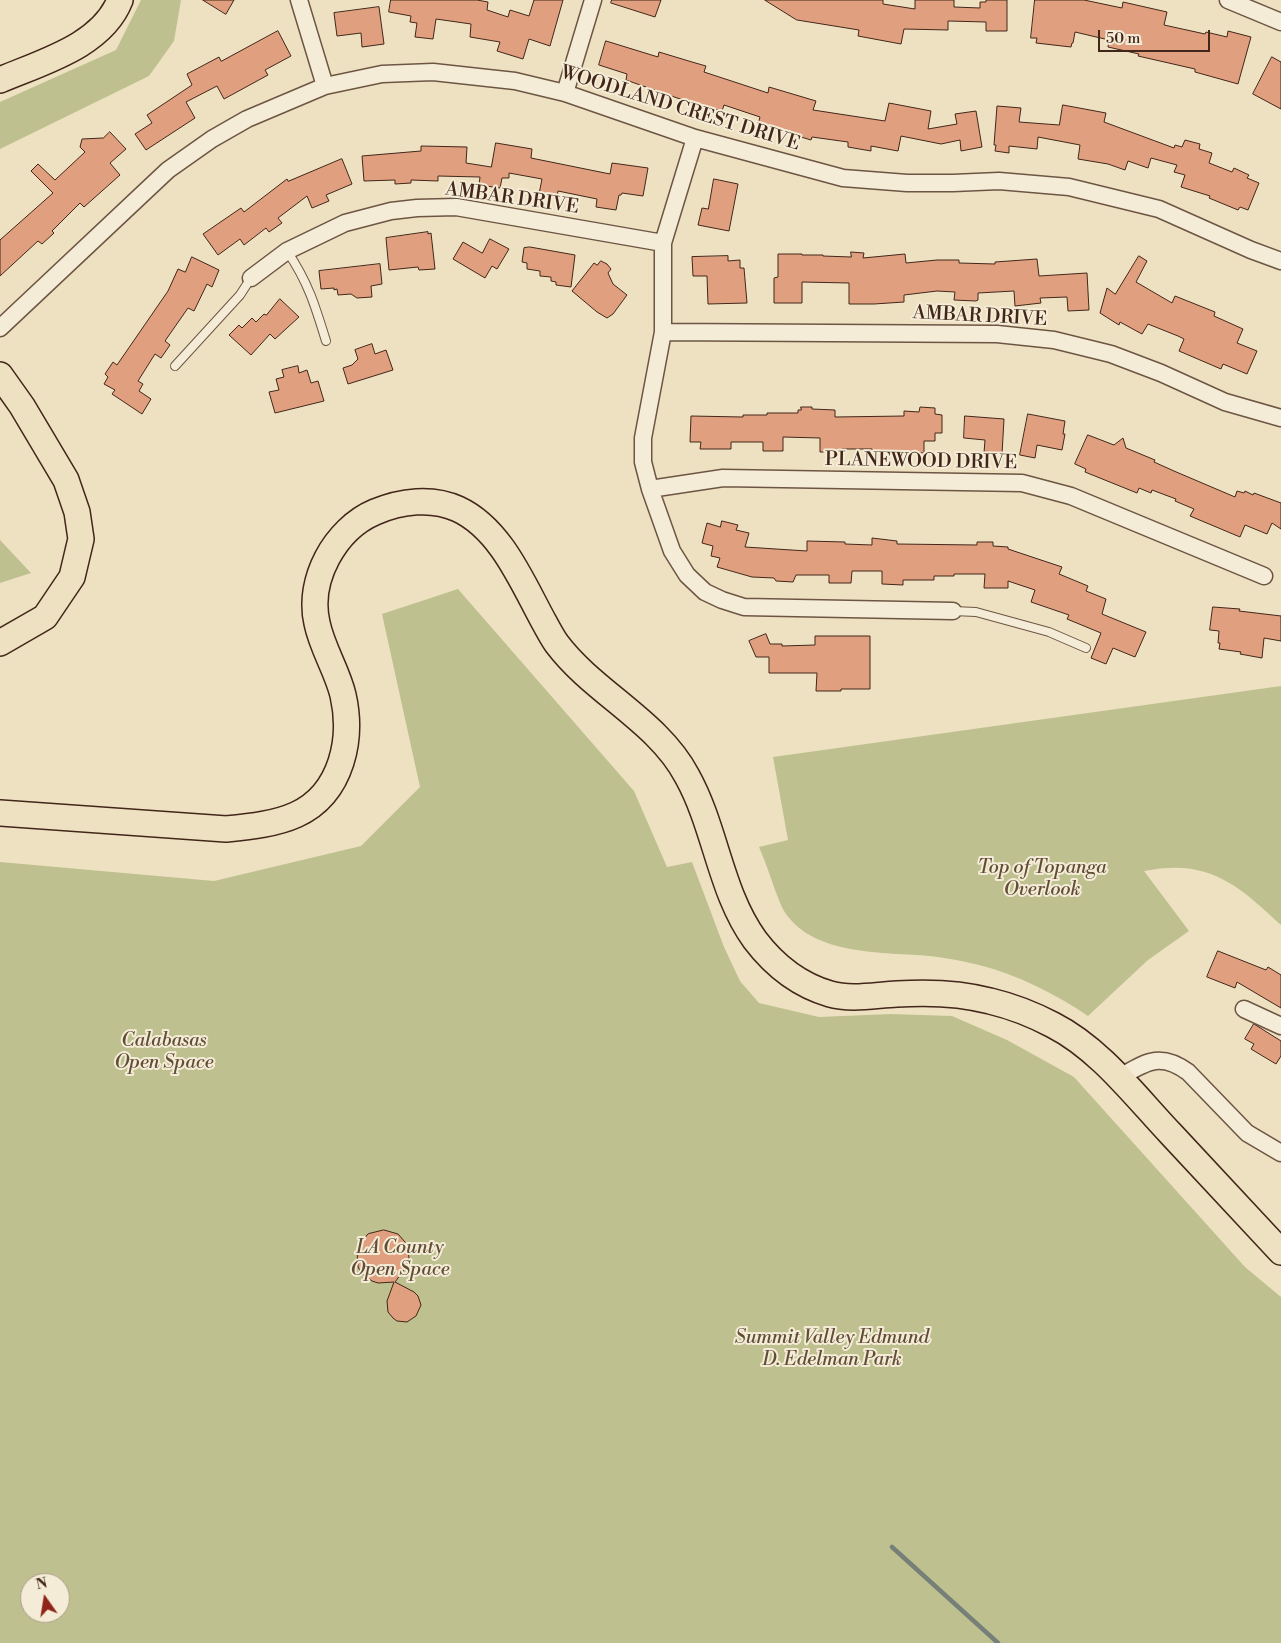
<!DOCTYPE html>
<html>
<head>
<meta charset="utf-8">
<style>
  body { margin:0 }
  #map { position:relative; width:1281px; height:1643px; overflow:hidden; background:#eee1c1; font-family:"Libre Bodoni",serif }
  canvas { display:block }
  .north { position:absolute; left:20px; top:1573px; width:50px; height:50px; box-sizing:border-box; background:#f4ecd7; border:1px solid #ad9d8b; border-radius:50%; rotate:347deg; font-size:14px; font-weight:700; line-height:20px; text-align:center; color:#422619 }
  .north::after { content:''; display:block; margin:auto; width:18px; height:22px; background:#8f2418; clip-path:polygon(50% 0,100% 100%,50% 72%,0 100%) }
  .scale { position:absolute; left:1098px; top:30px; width:112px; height:22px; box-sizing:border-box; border:2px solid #422619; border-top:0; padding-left:6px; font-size:15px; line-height:18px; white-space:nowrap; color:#422619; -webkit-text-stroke:4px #f4ecd7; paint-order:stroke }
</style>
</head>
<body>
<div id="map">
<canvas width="1281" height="1643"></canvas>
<div class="north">N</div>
<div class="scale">50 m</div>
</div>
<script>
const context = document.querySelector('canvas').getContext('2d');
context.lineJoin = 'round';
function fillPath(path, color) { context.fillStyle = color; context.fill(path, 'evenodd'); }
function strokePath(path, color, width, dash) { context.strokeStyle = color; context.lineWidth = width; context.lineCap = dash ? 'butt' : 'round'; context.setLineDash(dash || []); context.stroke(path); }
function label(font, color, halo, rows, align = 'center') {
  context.font = font + ' "Libre Bodoni",serif'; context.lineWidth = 4; context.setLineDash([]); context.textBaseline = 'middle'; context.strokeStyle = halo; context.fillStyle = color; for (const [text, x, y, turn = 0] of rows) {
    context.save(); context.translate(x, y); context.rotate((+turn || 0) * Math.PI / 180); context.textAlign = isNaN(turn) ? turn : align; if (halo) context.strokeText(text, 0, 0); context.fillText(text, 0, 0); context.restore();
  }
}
const green = new Path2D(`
  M141 0H181L174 41 149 76 0 149V102L116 50Z
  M0 540 31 573 0 583Z
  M458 589 634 791 667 867 692 862 724 947 740 981 759 1003 819 1017 891 1014 952 1016 1007 1040 1074 1077 1245 1267 1281 1297V1643H0V862L214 881 361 846 420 787 382 614ZM30 1583H60V1613H30Z
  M1281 686V925C1237 884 1208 858 1144 871L1189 931 1148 960 1088 1016C1054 993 1018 975 979 965 963 961 947 958 930 956 884 952 816 956 786 914 781 907 778 897 775 890 770 875 765 861 759 847L788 840 773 757Z`);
const stream = new Path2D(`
  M892 1547 998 1643`);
const building = new Path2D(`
  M203 0H234L226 14Z
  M391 0H477L488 2 487 10 508 17 510 10 529 16 534 0H563L550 46 529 39 523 59 497 51 500 42 470 37 471 24 436 19 433 39 415 37 417 23 410 22 411 16 389 12Z
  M612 0H661L655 17 611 3Z
  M765 0H883V4L915 9V0H954V7L980 8V2H986V0H1007V31H986V22L948 21V30L904 29 901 44 858 36 859 30 797 20Z
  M1035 0H1084L1122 8 1123 2 1167 12 1164 25 1205 34 1206 32 1227 37 1228 31 1251 37 1238 84 1195 72V69L1138 56 1139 54 1108 47 1109 40 1075 32 1073 43H1072L1071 47 1036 43 1037 38H1031Z
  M379 7 384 44 362 47 361 33 337 36 334 13Z
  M278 31 291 56 265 70 268 75 224 99 217 86 186 102 195 118 146 150 135 134 152 123 147 115 192 85 187 74 219 57 221 61Z
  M606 41 658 57 659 52 692 62 706 66 704 72 768 93 769 87 816 101 813 110 885 121 889 103 931 111 928 129 957 124 955 114 976 111 982 147 961 151 960 140 941 144 901 136 898 151 871 146V151L848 147V142L812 137 811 140 758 124 760 117 724 105 722 111 700 105V106L626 80 627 74 599 65Z
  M1272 57 1281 62V109L1253 94Z
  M1063 105 1106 113 1104 122 1174 148 1175 145 1182 147 1185 140 1200 144 1199 149 1212 153 1209 163 1232 172 1234 168 1249 175 1247 178 1259 183 1248 210 1240 207 1238 210 1209 198 1210 196 1181 187 1185 175 1174 172 1177 165 1151 158 1148 168 1128 161 1125 170 1108 164 1078 159 1080 145 1038 137 1037 149 1009 146V153L995 151 996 145H994L997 106 1021 108 1019 122 1059 125Z
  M110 132 126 149 110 163 120 175 84 207 80 203 52 231 54 233 42 244 38 241 0 276V240L53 193 31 171 38 164 55 180 85 152 80 147 82 139 103 138Z
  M496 143 532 149 531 158 610 174 612 163 648 168 643 196 622 193 621 195H619L616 210 596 207 597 199 558 191 557 197 539 194 542 179 509 173V178H502L500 188 479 185 480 177 438 176V181L411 180V183L395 184V180L364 181 362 156 421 151V146L467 147 466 163 491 167Z
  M342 159 352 184 326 195 329 201 312 208 307 196 278 218 282 223 269 232 266 228 244 245 240 239 218 255 203 234 241 208 244 212 287 179 288 181Z
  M714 179 738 184 729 231 698 225 702 208 708 209Z
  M428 232V234L431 233 435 269 419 270 418 267 389 270 386 238Z
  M490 239 509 249 497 269 492 266 485 278 453 259 463 242 482 253Z
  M530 247 575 255 571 287 556 285V282L551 281V277L540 276V271L527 269V263L522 262 524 248Z
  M851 252 864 253 863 258 905 254 906 263 937 260H959V263L995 264V262L1037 259 1039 276 1087 273 1089 310 1068 311 1067 297 1040 298 1041 303 1015 306 1014 291 978 293V300L976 301 954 300 955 292 937 291 904 295V302L874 304H849V283L802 282V303H774V278L778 277V254H802V255H823V256L851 257Z
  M728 256V261L740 260V268H744L747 303 708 304 707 276H693L692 257Z
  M1139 256 1147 261 1136 282 1172 303 1175 296 1215 312 1214 316 1243 329 1237 343 1257 351 1247 374 1223 364 1221 369 1179 351 1184 339 1178 336 1148 324 1142 334 1120 322 1119 325 1100 313 1107 288 1115 294Z
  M192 257 219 270 212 287 207 284 194 311 188 308 165 341 170 345 161 358 155 354 138 381 143 384 139 391 151 399 142 414 112 394 115 390 104 384 108 377 105 374 113 362 117 365 168 291 178 269 185 272Z
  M601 261 607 264 611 269 608 273 613 284 627 295 613 314 607 318 597 312 572 291 594 263 597 265Z
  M380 264 382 284 371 286 372 297 357 298 351 294 338 295 337 289 334 290V288L321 289 319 271Z
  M280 299 299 317 275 339 270 334 251 355 229 335 239 325 242 328 252 318 256 322 264 314 266 315Z
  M372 344 375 354 386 350 393 370 348 384 343 368 352 365 358 359 355 350Z
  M298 366 299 373 307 370 311 383 318 381 324 401 275 413 269 392 279 390 276 379 284 377 282 370Z
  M801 407H812V409L835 410V417L904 416V411L919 412 920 407 935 408V414L942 415V433H935V441H924V453L874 452 872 449H842V452H820V438L783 437V451H763V442H731V449H700L701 442H690L691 416 743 417V415H767V413H798V410H801Z
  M1028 414 1065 421 1063 434H1065L1062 450 1037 445 1035 458 1020 455Z
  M965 416 1004 419 1002 454 984 453 985 440 964 438Z
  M1088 435 1114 445 1123 438 1126 448 1155 460 1154 462 1174 471 1235 497 1237 491 1244 493 1245 491 1253 495 1254 493 1281 503V529L1272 523 1267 534 1245 525 1240 537 1190 516 1194 509 1175 501 1176 499 1152 490 1151 493 1139 488 1137 493 1085 472 1086 469 1075 464Z
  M722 521 738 525 736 530 749 533 745 547 807 551V541L845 542V544L872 545V538L897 541V544L977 545V542H993V546L1008 547V549L1062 567 1059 574 1088 586 1086 591 1106 599 1102 614 1146 632 1135 657 1113 648 1106 664 1091 658 1101 633 1067 619 1069 615 1031 602 1035 590 1008 581V588H984L985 574H954V576H934V580H903V585L882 584V571H852L851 583H829V575H796L793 582 776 581 774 578 752 577 717 567 720 558 711 556 713 546 702 543 707 523 720 527Z
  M1213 607 1240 609 1239 611 1281 616V641L1264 638 1262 658 1240 654 1241 652 1219 649 1220 643H1218L1219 631 1210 630Z
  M766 634 770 644H782V646L815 645V636H870V689H841V691H816L817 673H769V657H756L749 641Z
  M1218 951 1266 970 1268 967 1281 975V1008L1237 982 1235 988 1207 977Z
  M1254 1024 1281 1041V1056L1276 1064 1251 1049 1254 1044 1245 1039Z
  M384 1230 398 1234 405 1242 408 1250 409 1258 407 1266 395 1282 414 1292 418 1296 421 1305 416 1316 407 1322 397 1321 393 1318 388 1312 387 1301 394 1282 378 1283 372 1281 362 1274 358 1267 357 1251 361 1242 368 1234Z`);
const service = new Path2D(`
  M287 251C308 282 315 305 326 341
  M175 366 240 295 251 278
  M953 611 976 612 1049 632 1086 648`);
const minor = new Path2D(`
  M299 0 325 86
  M1228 0 1281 22
  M565 93 593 0
  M695 138 663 243V332L643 438V462L650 489 672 551 687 575 705 592 722 600 744 607 953 611
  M251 278 287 251 345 223 391 211 417 208 456 207 663 243
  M0 328 168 170 212 139 247 119 325 86 382 74 433 72 515 81 565 93 695 138 843 178 907 183H953L999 181 1069 187 1159 209 1251 250 1281 261
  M663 332 997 334 1054 340 1111 354 1161 373 1225 402 1281 418
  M650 489 723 478 1022 483 1071 496 1264 576
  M1244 1009 1281 1026
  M1118 1078C1145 1063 1159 1051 1188 1072L1247 1133 1281 1153`);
const primary = new Path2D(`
  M0 80C42 62 102 46 120 0
  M0 375 22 406 66 480 77 512 81 539 72 577 45 617 0 643
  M0 813 226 829C278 824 323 818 341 762 348 740 348 717 343 695 337 670 322 648 317 623 307 580 335 529 375 512 401 501 432 497 458 509 501 529 522 582 544 622 548 629 552 637 557 644 594 693 658 721 687 776 716 828 720 892 755 940 774 965 799 985 830 994 851 1000 875 995 897 994 928 992 960 993 990 1001 1011 1006 1034 1015 1053 1025 1100 1049 1135 1096 1171 1134 1207 1173 1244 1212 1281 1252`);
const streetNames = [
  ["WOODLAND CREST DRIVE",680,109,17],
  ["AMBAR DRIVE",512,199,8],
  ["AMBAR DRIVE",980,317,3],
  ["PLANEWOOD DRIVE",921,462,1]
];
const parkNames = [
  ["Top of Topanga",1042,868],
  ["Overlook",1042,890],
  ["Calabasas",164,1041],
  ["Open Space",164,1063],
  ["LA County",400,1248],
  ["Open Space",400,1270],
  ["Summit Valley Edmund",832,1338],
  ["D. Edelman Park",832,1360]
];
fillPath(green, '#bec18f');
strokePath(stream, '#778078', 4.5);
fillPath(building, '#e0a07f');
strokePath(building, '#422619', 1);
strokePath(service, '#6d5543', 10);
strokePath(minor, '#6d5543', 19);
strokePath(primary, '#422619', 28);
strokePath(service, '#f4ecd7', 8);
strokePath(minor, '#f4ecd7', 16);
strokePath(primary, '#eee1c1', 25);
label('19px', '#422619', '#f4ecd7', streetNames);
label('italic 19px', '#614d36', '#f4ecd7', parkNames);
</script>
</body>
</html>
